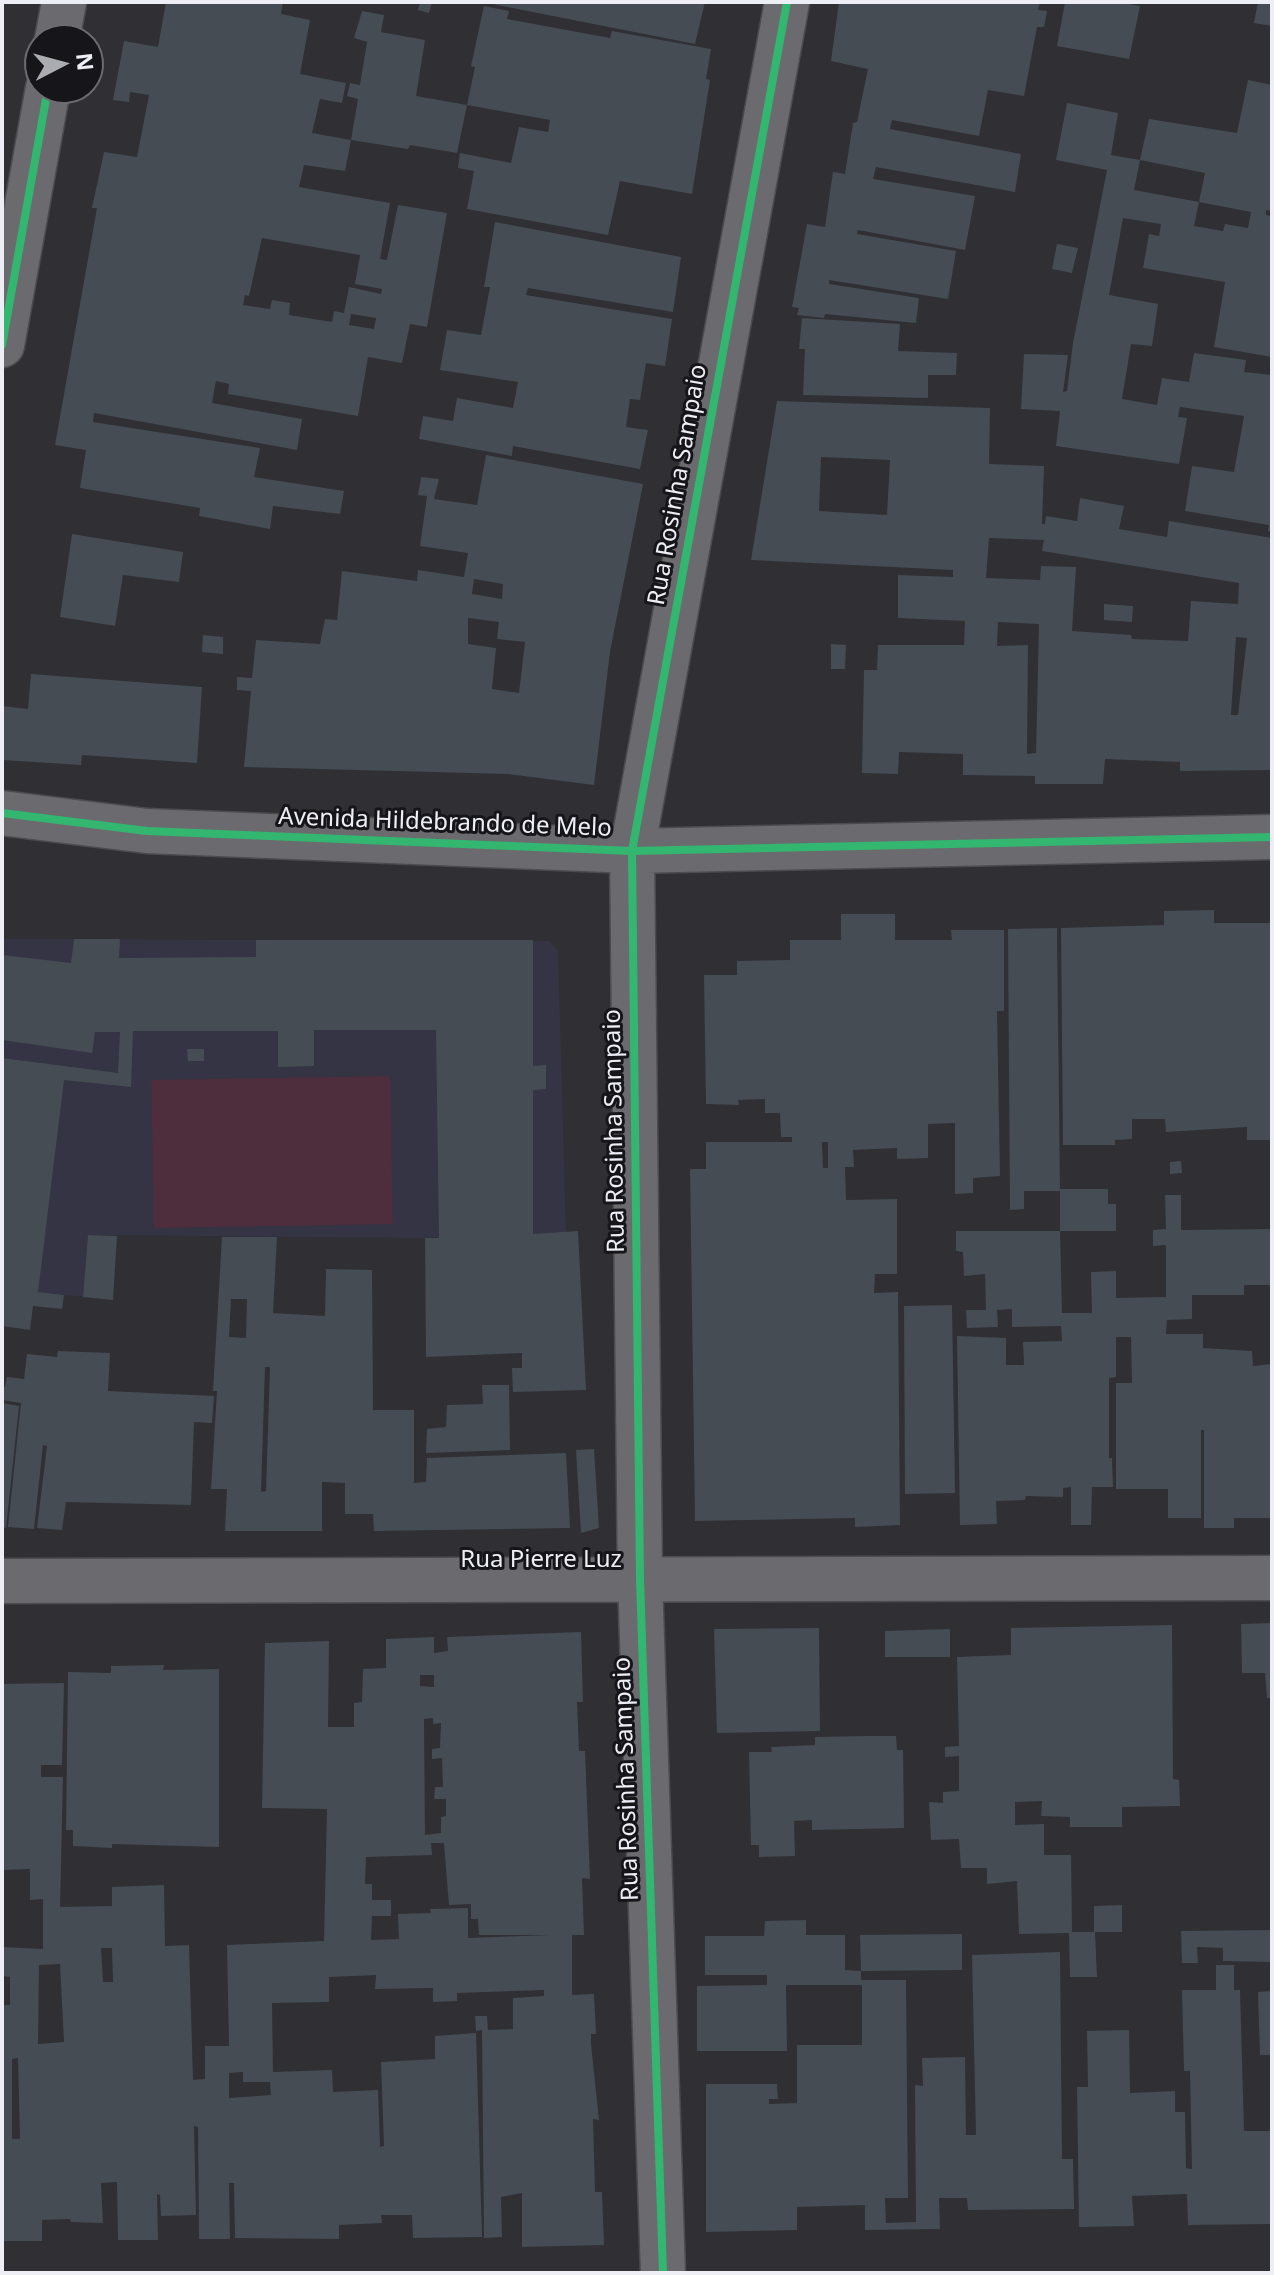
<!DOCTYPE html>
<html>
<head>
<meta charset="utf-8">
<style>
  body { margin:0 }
  #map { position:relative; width:1274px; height:2275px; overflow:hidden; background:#2f2f34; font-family:"Noto Sans",sans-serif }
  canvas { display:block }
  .frame { position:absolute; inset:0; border:4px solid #eeeef6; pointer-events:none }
  .north { position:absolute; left:24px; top:24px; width:80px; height:80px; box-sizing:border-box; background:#15151a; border:2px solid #6c6c72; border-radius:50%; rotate:84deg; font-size:22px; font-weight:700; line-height:32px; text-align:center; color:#eeeef6 }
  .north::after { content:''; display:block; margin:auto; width:28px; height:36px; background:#ababb2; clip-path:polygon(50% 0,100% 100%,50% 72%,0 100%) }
</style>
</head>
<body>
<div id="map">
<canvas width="1274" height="2275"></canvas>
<div class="frame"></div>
<div class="north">N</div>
</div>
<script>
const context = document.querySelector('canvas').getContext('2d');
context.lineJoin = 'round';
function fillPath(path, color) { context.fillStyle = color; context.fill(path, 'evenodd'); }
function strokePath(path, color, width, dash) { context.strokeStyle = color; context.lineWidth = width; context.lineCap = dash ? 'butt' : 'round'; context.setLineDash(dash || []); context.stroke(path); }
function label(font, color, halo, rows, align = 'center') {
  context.font = font + ' "Noto Sans",sans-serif'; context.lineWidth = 6; context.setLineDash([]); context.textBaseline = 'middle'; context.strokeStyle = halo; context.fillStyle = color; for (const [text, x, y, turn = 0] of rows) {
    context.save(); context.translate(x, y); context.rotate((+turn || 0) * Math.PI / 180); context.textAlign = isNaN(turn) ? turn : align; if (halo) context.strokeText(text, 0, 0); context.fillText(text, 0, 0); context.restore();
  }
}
const built = new Path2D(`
  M2 939 549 941 558 951 566 1233 425 1238 88 1235 83 1297 2 1288Z`);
const green = new Path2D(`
  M390 1076 393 1224 154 1228 151 1080Z`);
const building = new Path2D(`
  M166 2H283L281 14 310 20 300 74 346 83 342 103 320 99 312 133 351 140 358 99 347 96 350 83 360 85 367 42 354 38 362 11 384 15 381 32 425 40 416 96 467 105 457 153 410 145 408 149 351 140 345 171 304 165 299 187 390 203 380 259 387 260 398 205 447 213 427 327 410 324 402 363 368 357 358 416 228 394 229 384 216 381 212 403 302 419 297 450 94 413 93 422 260 448 254 477 344 491 340 514 273 506 270 529 199 516 200 508 80 488 86 450 55 445 97 208H92L104 152 137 157 149 95 130 92 129 102 113 100 124 41 158 47ZM262 238 360 255 355 284 382 289 381 294 349 287 344 313 334 311 332 322 289 315 290 303 272 300 270 309 243 305 245 295 249 296ZM351 314 376 318 374 329 349 325Z
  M420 2H432L429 13 418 10Z
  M482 2H705L695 44Z
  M839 2H1040L1038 10 1047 11 1044 27H1037L1024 96 988 90 979 136 892 120 890 129 1021 154 1015 192 876 167 873 179 975 196 965 250 858 230 857 234 956 251 948 299 829 280V284L919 298 916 323 825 314 824 318 797 315 799 308 792 307 807 224 825 227 833 172 845 174 853 123 857 122 868 69 831 61Z
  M1065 2H1119L1140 6 1129 59 1057 46Z
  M1258 2H1272V26L1254 23Z
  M484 6 509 11 507 19 610 38 612 31 711 49 706 79 710 80 692 194 620 181 608 235 467 209 474 171 458 168 460 153 511 163 519 127 548 132 550 120 467 105 475 67 471 66Z
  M1248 80 1272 85V211L1266 210V215L1272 216V357L1214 347 1225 282 1143 268 1149 234 1159 236 1161 224 1123 218 1109 295 1158 304 1152 346 1131 344 1122 399 1157 405 1162 378 1189 382 1194 353 1246 360 1244 372 1272 375V532L1268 531 1269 525 1185 511 1192 466 1234 472 1244 416 1180 407 1178 417 1187 418 1179 464 1056 446 1060 411 1021 409 1024 354 1068 355 1063 392 1067 391 1073 343 1107 170 1056 160 1067 103 1118 113 1111 155 1140 160 1134 190 1199 202 1194 226 1223 231 1225 224 1248 228 1251 212 1199 202 1205 173 1140 160 1149 119 1237 133Z
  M495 222 681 257 673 312 528 288 526 295 672 319 665 366 646 363 640 400 630 399 626 427 648 430 640 469 513 446 512 456 419 439 423 416 453 421 457 398 513 408 518 382 440 370 447 330 481 335 490 287H484Z
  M1057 244 1078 248 1072 273 1052 269Z
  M802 318 900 324 898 351 957 353 956 375H928V398L803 395 805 349H799Z
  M777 401 990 408 989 464 1044 466 1042 524H1045L1046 516 1077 521 1080 498 1124 506 1119 529 1167 537 1169 521 1272 538V770L1180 771V762L1105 759 1103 784H1035V776L963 775V754L899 752 898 774 862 773 864 670H877L878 645H964L965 621 898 618V575L953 577V570L751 560ZM821 457 890 460 887 515 819 511ZM989 538 1044 540 1042 551 1239 583 1238 604 1191 601 1188 641 1132 639 1131 635 1072 631 1076 567 1041 566 1040 580 986 578ZM998 622 1039 624 1036 753 1027 754 1028 645 997 646ZM1236 637 1247 638 1238 715H1231Z
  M486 455 643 484 610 652 594 785 508 774 244 767 251 691 237 690V677L252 678 256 640 320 644 325 619 337 620 342 571 417 581 418 570 464 577 468 553 420 546 427 496 418 495 421 477 439 479 434 499 477 505ZM474 579 503 584 502 599 472 594ZM468 618 499 622 497 639 525 642 519 693 492 689 496 648 468 644Z
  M72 534 183 552 179 582 123 575 115 626 60 617Z
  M1104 604 1133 606 1132 622 1104 620Z
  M203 635 223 637V654L202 652Z
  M831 644 846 645 845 669H831Z
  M31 674 202 687 197 763 82 755 81 765 2 760V706L28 709Z
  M1214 910V923H1272V1140H1247V1127L1166 1132 1165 1119H1132V1139L1115 1140V1145H1063L1061 928 1164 925V911Z
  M841 914H895V940H952L951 930H1004V1011H997L1000 1176 973 1178V1193L955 1194V1123L928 1124V1158L897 1159V1148L853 1150 854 1167H845L846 1200 897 1199V1274H875L874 1293 898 1292 900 1525 855 1527V1518L695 1521 690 1169H706V1142H792V1137H781L780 1113H765V1099L738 1100 739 1105 706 1104 704 975H737V961L790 960V940H841ZM822 1142H828V1168H823Z
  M1057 928 1060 1191H1024V1209L1010 1210 1008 929Z
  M74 939H120L119 958 256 957V940H533V1066L546 1065V1089L533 1090V1234L578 1231 586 1390 513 1392 512 1368H522V1353L426 1357 425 1238H439L436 1030H314V1066L278 1067V1031H133L131 1087 64 1080 38 1292 64 1295 62 1309 33 1306 30 1330 2 1326V1058L118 1073 120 1032H95L92 1053 2 1040V955L71 963Z
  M187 1049H204V1061H188Z
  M1181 1161 1182 1173 1170 1174V1162Z
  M1060 1189H1108V1204H1116V1231H1060L1062 1313H1092L1091 1272 1116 1271V1298L1166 1297V1245L1153 1246V1230L1166 1229 1165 1195H1181V1230L1272 1229V1285H1244V1295H1192V1319L1167 1320 1166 1334H1203V1348L1252 1351 1253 1366 1272 1364V1518H1234V1528H1204V1430H1201V1518H1168V1489H1116V1383H1132L1131 1337H1116V1377L1109 1378V1458H1112L1113 1487H1092L1091 1525H1071V1487L1063 1488V1497L1026 1496 1025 1500 996 1501 997 1524 960 1525 957 1336 1006 1338V1365H1024L1023 1342 1062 1341 1061 1326 1012 1327V1309L997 1310 998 1327 967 1328 966 1310H986L985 1274 964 1276 963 1252 956 1251V1231H1060Z
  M88 1235 117 1236 113 1300 83 1297Z
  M222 1237H277L273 1313 325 1316 326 1269 372 1270 373 1410H414V1483L426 1482 427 1458 566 1453 570 1528 374 1531 373 1514H345V1483L322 1482V1531H225L227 1489H211L217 1391H213ZM231 1299H247L246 1338 229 1337ZM265 1367H270L266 1491 261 1492Z
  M952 1305 955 1493 905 1494 904 1306Z
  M58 1351 110 1353 108 1391 214 1396 212 1423 194 1422 191 1505 66 1502 62 1530 37 1528 47 1446 43 1445 34 1529 8 1527 21 1403 2 1400V1387H5L7 1377 24 1379 27 1354 57 1357Z
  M482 1385H509L510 1450 426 1453 427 1429 446 1427 447 1405 483 1404Z
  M2 1403 19 1406 6 1528 2 1527Z
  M594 1449 599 1528 581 1533 576 1450Z
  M1272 1623V1698H1267L1265 1673H1242L1241 1624Z
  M1172 1625 1173 1779 1179 1780 1180 1806 1122 1807V1827H1070V1817L1041 1816 1042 1801 1015 1802V1825L1044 1824V1855H1071L1072 1932H1095L1097 1977H1070L1069 1933 1019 1934 1017 1881 987 1884V1868H961L959 1839 931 1840 929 1802 943 1803V1792L959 1791V1756L945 1757V1747L959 1746 957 1657 1011 1655V1628Z
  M819 1628 820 1731 717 1733 714 1629Z
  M950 1629V1657H885V1631Z
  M581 1632 583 1702H577L579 1751H585L590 1879 582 1878 584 1935H572V1995L594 1994 596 2034H591V2044L599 2120 593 2119 595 2192H602L604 2245 522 2247V2193L501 2197 502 2237 484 2238 482 2030 476 2031 475 2016H487L488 2030 513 2029V1998L544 1996V1990L457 1993V2001L433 2002V1988L375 1989 376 1975 329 1977V2002L272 2003 273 2072 332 2070 333 2092 378 2090 380 2147 384 2146 381 2062 435 2059V2036L476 2033 482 2237 413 2238 412 2215H381L382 2223 339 2225V2239L235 2238 234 2183H229L230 2239H199L198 2127 194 2126 196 2215 161 2216 160 2195 157 2194 158 2240H118L117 2182 101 2183 103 2223 71 2222 70 2219 42 2220V2241H2V2005H10V1977L2 1976V1947L43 1949V1899L30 1900V1869L2 1870V1684L64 1683 62 1765H41V1777H63L60 1907 112 1906V1887L164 1885 165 1946 189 1945 193 2080 205 2079V2046H229L227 1945 324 1941 327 1809 262 1808 265 1643 329 1641 328 1727H354V1703L362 1702 363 1669 386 1668V1639L434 1637V1653L448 1651 447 1637ZM420 1675H434V1687L420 1686ZM433 1718V1724L441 1723 440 1748 432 1749V1759L442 1758 443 1787H435L434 1799H446V1816L441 1817V1833L425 1835 424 1719ZM431 1843H444L449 1905 471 1904V1919H478L479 1935H550L468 1938V1908L430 1909 431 1913 398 1914 399 1939 371 1940 372 1916H391V1900H372V1884H365L366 1857 432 1855ZM101 1948H112L113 1982H103ZM60 1964 64 2042 38 2044 39 1965ZM18 2058 20 2139H12V2059ZM243 2072V2082H270L271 2095 229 2098V2073Z
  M164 1665 163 1670 219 1669V1847L112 1844V1848L73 1846V1830H66L68 1672 111 1673V1666Z
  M868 1736H896L897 1750H903L904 1828 812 1830V1820L794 1821 795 1856 759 1857V1845H751L749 1752H772L771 1747 815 1745V1737Z
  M1122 1905V1932H1094V1906Z
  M806 1920V1935H845V1970L861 1971V1980H906L908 2198H885L886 2223 916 2222 915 2085 923 2086 922 2058 965 2057 966 2135H976L972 1955 1060 1952 1062 2159H1073L1074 2209 968 2210 967 2198H939L940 2229 865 2230V2205L797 2207V2230L706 2232V2084H777L778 2099H769V2104L797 2103V2045H862V1985H786L787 2051H697V1986L767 1985V1975H705V1936H764L765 1921Z
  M1272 1930V1962L1223 1961V1948L1197 1947 1198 1963H1182L1181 1931Z
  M962 1934V1970L861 1971 860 1935Z
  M1216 1965H1234V1990H1240L1244 2131H1272V2224L1188 2225 1187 2194 1132 2196 1134 2226 1079 2227 1077 2087H1088L1087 2031 1129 2030 1130 2093 1175 2091V2112H1185L1186 2168 1192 2169 1190 2071H1184L1182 1990H1216Z
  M1272 1991V2055H1260L1258 1992Z`);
const minor = new Path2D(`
  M2 813 147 831 632 851 1272 837
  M2 1581 1272 1578
  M663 2273 640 1579 632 851 787 2`);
const secondary = new Path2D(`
  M57 40 64 2
  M2 345 48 88`);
const cycleway = new Path2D(`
  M2 345 48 88
  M2 813 147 831 632 851 1272 837
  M663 2273 640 1579 632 851 787 2`);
const streetNames = [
  ["Rua Rosinha Sampaio",678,485,-80],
  ["Avenida Hildebrando de Melo",445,823,2],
  ["Rua Rosinha Sampaio",615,1131,-91],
  ["Rua Pierre Luz",541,1560],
  ["Rua Rosinha Sampaio",627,1779,-92]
];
fillPath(built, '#343444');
fillPath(green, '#4e2d3c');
fillPath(building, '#464c54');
strokePath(minor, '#4b4b50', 47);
strokePath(secondary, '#4b4b50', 47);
strokePath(minor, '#6a6a6f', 44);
strokePath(secondary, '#6a6a6f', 44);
strokePath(cycleway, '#33b770', 8);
label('24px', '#eeeef6', '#15151a', streetNames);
</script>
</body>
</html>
